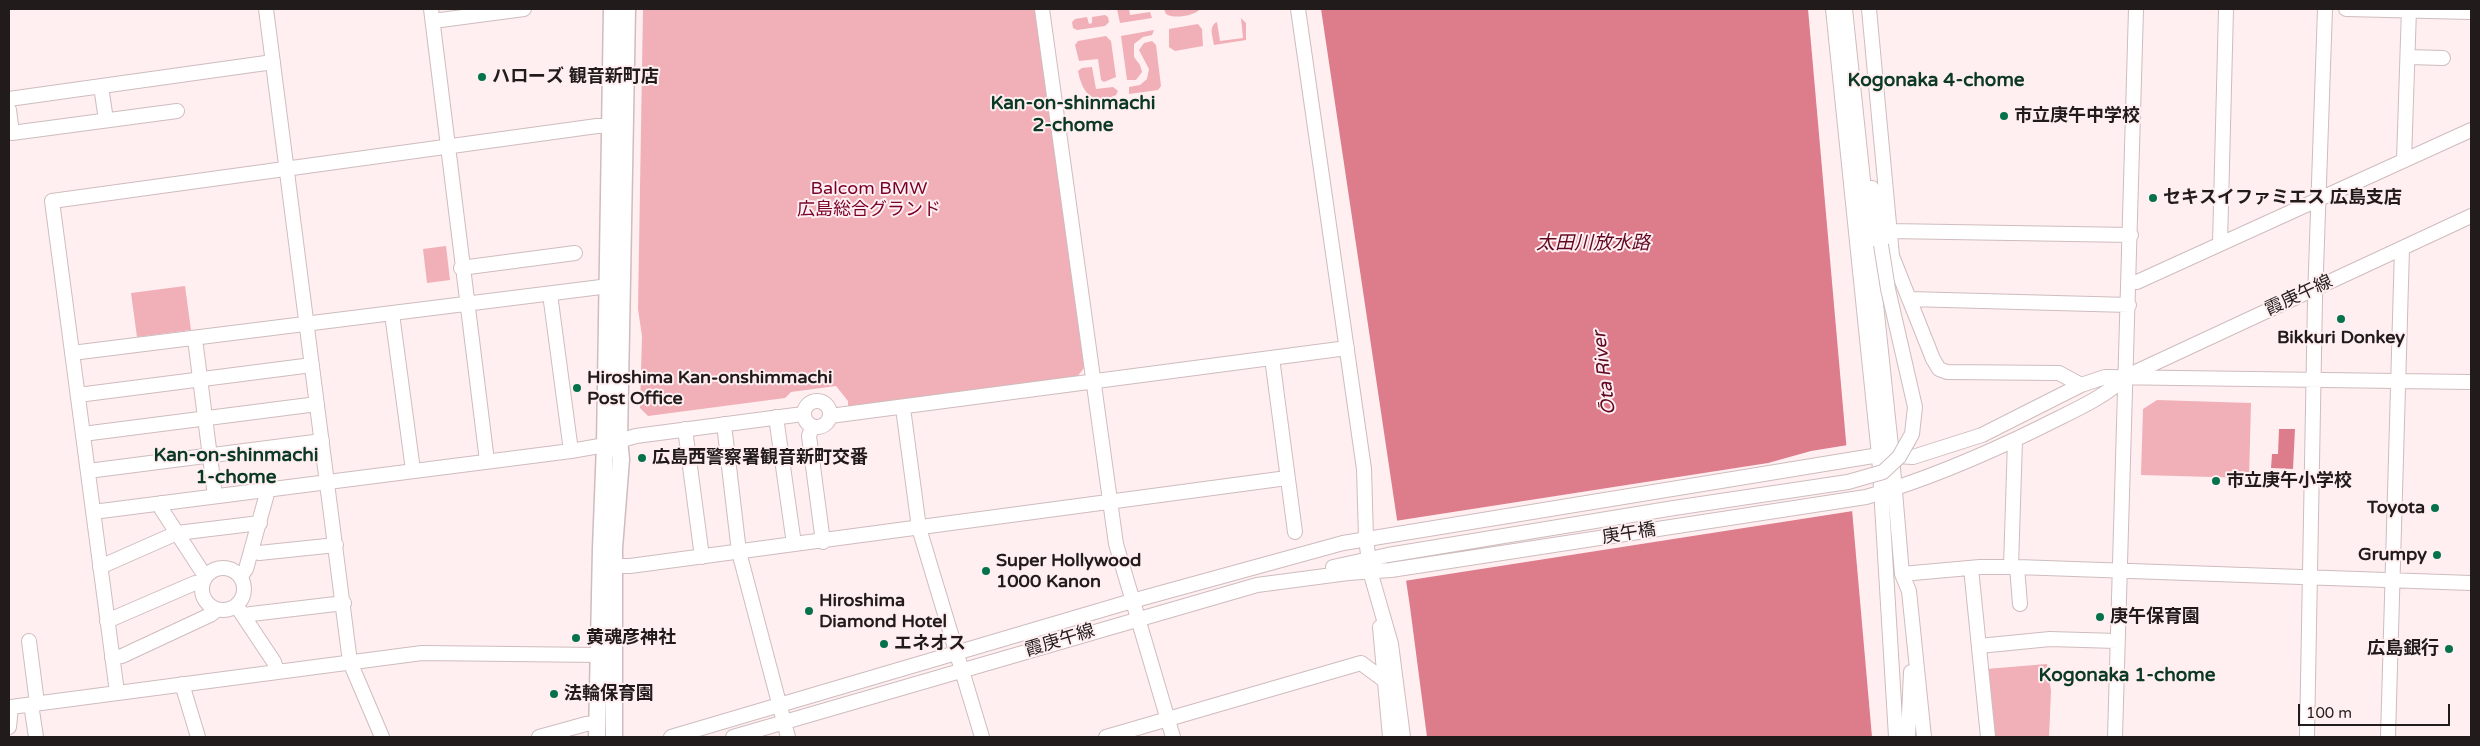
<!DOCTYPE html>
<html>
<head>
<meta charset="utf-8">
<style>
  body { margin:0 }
  #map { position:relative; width:2480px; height:746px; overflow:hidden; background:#ffeff0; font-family:"Varela Round",sans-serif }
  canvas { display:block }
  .frame { position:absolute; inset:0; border:10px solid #221b1c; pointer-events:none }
  .scale { position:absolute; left:2298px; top:704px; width:152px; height:22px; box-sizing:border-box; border:2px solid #221b1c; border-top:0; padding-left:6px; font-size:15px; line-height:18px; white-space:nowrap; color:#221b1c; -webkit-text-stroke:4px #ffeff0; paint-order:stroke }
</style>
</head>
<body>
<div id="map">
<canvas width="2480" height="746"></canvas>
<div class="frame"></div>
<div class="scale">100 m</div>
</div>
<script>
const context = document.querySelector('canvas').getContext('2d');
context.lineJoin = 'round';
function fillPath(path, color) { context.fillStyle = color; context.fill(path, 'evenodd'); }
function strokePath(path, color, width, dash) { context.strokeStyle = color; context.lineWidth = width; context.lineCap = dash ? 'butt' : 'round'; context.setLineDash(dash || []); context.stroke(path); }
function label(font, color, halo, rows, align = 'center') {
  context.font = font + ' "Varela Round","Noto Sans JP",sans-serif'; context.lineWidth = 4; context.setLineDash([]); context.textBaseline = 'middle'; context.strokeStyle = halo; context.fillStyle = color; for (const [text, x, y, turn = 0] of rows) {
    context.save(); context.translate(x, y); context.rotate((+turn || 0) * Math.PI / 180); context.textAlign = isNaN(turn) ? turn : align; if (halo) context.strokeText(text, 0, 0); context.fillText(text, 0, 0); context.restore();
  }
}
const green = new Path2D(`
  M643 9H1035L1078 316 1084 368 1077 377 848 409V401L836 386 791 392 785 398 648 416 640 408 642 336 638 309Z
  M1117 9H1129L1130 15 1150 12 1152 18 1120 23Z
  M1164 9H1199V10C1193 16 1174 19 1166 14Z
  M1105 15 1108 17 1109 22 1105 26 1077 30 1073 28 1072 22 1075 19 1087 17 1089 24 1092 23V17Z
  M1241 18 1246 23V40L1214 45C1213 37 1208 26 1217 22L1220 41 1243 38Z
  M1198 24 1202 29 1203 46 1175 51 1169 47V29Z
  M1154 30 1152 35 1143 37 1134 44V57L1140 65 1142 72 1136 80H1127L1121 36Z
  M1106 36 1111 41 1116 77 1104 82 1101 80 1098 59 1079 61 1075 45 1078 41Z
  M1152 41 1156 45 1161 86 1158 90 1129 94V87L1140 85 1147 79 1149 69 1139 50 1144 43Z
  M1092 67 1096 89 1113 87 1118 91 1116 95C1093 106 1082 93 1078 71L1082 68Z
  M446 246 450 280 427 283 423 249Z
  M185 286 191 330 137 337 131 293Z
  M2157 400 2251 403 2249 478 2141 475 2143 409Z
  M2047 664 2051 691 2049 737H1993L1986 669Z`);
const water = new Path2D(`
  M1321 9H1808L1872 737H1427L1410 607Z
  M2279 429H2295L2293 469 2271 468 2272 454H2278Z`);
const pier = new Path2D(`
  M1848 445 1853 511 1404 581 1395 521 1768 463 1811 451Z`);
const minor = new Path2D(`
  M266 9 350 662 382 737
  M431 9 487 461
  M1042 9 1116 544 1173 737
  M1298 9 1364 469 1366 538 1370 571 1391 644 1403 737
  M1833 9 1879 455 1896 737
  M1845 9 1892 456 1902 574
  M1869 9 1892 256 1933 359 1939 369 1947 372 2059 373 2081 385
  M2346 9 2471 12
  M433 21 524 9
  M2408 57 2443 58
  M101 86 106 120
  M9 99 273 62
  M9 110 12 133 177 111
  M2404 160 2409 9
  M1872 188 1881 245
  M1890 231 2131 235
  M2220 244 2226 9
  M461 268 575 253
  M2130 282H2137L2471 130
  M550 294 571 451
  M1909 299 2129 305
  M392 314 413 470
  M195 339 215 496
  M72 353 617 285
  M1272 358 1295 532
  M78 395 312 365
  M804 414a13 13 0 1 1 26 0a13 13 0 1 1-26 0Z
  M903 408 919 528 982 737
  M830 416 1347 348
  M776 417 794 544
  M724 424 739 552 788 737
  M812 427 809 436 823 542
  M685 429 702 557
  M83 434 317 404
  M88 471 322 441
  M161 503 162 510 205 576
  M93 512 571 451 605 445 636 436 803 414
  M251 551 259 553 336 545
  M614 566H630L1287 478
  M100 567 177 533 260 523
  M1333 567 1388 555 1674 508
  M2011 567 2015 440
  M2017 567 2020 604
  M202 589a21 21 0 1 1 42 0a21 21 0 1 1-42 0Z
  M1971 568 1988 737
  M241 576 246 569 268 490
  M238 608 274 662 277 671
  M243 615 344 603
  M107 621 195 583H202
  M1380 627 1390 737
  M29 641 37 703
  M1979 646 2050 639 2117 641
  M112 658 122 656 210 615 217 610
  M182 684 198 737
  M117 692 52 201 597 126H619
  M31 704 36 737
  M9 727 11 707 422 653 599 655
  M539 737 586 724 598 723
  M671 737 1132 601 1343 543 1879 455 1913 457 1982 435 2081 385 2105 377 2471 382
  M733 737 1257 585 1348 573 1391 570 1866 497C1926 480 1984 455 2039 428 2070 412 2101 400 2127 376L2471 216
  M1106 737 1361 663 1384 680
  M1908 737 1911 672
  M1924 737 1909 591 1902 574 1980 567H2017L2471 583
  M2115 737C2120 494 2131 252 2136 9
  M2307 737 2315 299 2325 9
  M2388 737 2402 248`);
const major = new Path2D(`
  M597 737 601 549 605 445 612 9
  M614 737V548L621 459 619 439 627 9`);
const minorBridge = new Path2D(`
  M1674 508 1848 482 1883 472 1899 457 1912 434 1915 407 1888 289 1881 245`);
const markers = [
  [482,77,5,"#06724b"],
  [2004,116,5,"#06724b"],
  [2153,198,5,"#06724b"],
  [2341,319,5,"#06724b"],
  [577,388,5,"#06724b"],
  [642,458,5,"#06724b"],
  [2216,481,5,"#06724b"],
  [2435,508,5,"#06724b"],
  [2437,555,5,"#06724b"],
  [986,571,5,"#06724b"],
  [809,611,5,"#06724b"],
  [2100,617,5,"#06724b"],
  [576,638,5,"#06724b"],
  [884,644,5,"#06724b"],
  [2449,649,5,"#06724b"],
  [554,694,5,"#06724b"]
];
const poiNames = [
  ["ハローズ 観音新町店",492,77],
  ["市立庚午中学校",2014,116],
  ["セキスイファミエス 広島支店",2163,198],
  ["Bikkuri Donkey",2341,338,"center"],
  ["Hiroshima Kan-onshimmachi",587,378],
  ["Post Office",587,399],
  ["広島西警察署観音新町交番",652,458],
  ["市立庚午小学校",2226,481],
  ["Toyota",2425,508,"right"],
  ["Grumpy",2427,555,"right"],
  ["Super Hollywood",996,561],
  ["1000 Kanon",996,582],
  ["Hiroshima",819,601],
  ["Diamond Hotel",819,622],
  ["庚午保育園",2110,617],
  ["黄魂彦神社",586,638],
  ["エネオス",894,644],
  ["広島銀行",2439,649,"right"],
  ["法輪保育園",564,694]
];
const parkNames = [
  ["Balcom BMW",869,189],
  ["広島総合グランド",869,210]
];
const streetNames = [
  ["霞庚午線",2299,296,-25],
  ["庚午橋",1629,534,-9],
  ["霞庚午線",1060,641,-17]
];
const neighbourhoodNames = [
  ["Kogonaka 4-chome",1936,81],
  ["Kan-on-shinmachi",1073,104],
  ["2-chome",1073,126],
  ["Kan-on-shinmachi",236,456],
  ["1-chome",236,478],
  ["Kogonaka 1-chome",2127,676]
];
const waterNames = [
  ["太田川放水路",1593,244],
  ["Ōta River",1605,373,-97]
];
fillPath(green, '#f1afb8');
fillPath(water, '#dd7d8c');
fillPath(pier, '#ffeff0');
strokePath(minor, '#cfbcbe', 16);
strokePath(major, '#cfbcbe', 19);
strokePath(minor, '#fff', 14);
strokePath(major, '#fff', 16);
strokePath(minorBridge, '#cfbcbe', 16, []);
strokePath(minorBridge, '#fff', 14);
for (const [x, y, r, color] of markers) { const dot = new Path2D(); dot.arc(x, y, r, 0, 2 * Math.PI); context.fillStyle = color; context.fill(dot); strokePath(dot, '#ffeff0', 2); }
label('bold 18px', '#221b1c', '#ffeff0', poiNames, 'left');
label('18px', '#7a002c', '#ffeff0', parkNames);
label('18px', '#221b1c', '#ffeff0', streetNames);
label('bold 19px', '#0c3925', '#ffeff0', neighbourhoodNames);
label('italic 19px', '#600723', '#ffeff0', waterNames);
</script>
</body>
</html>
